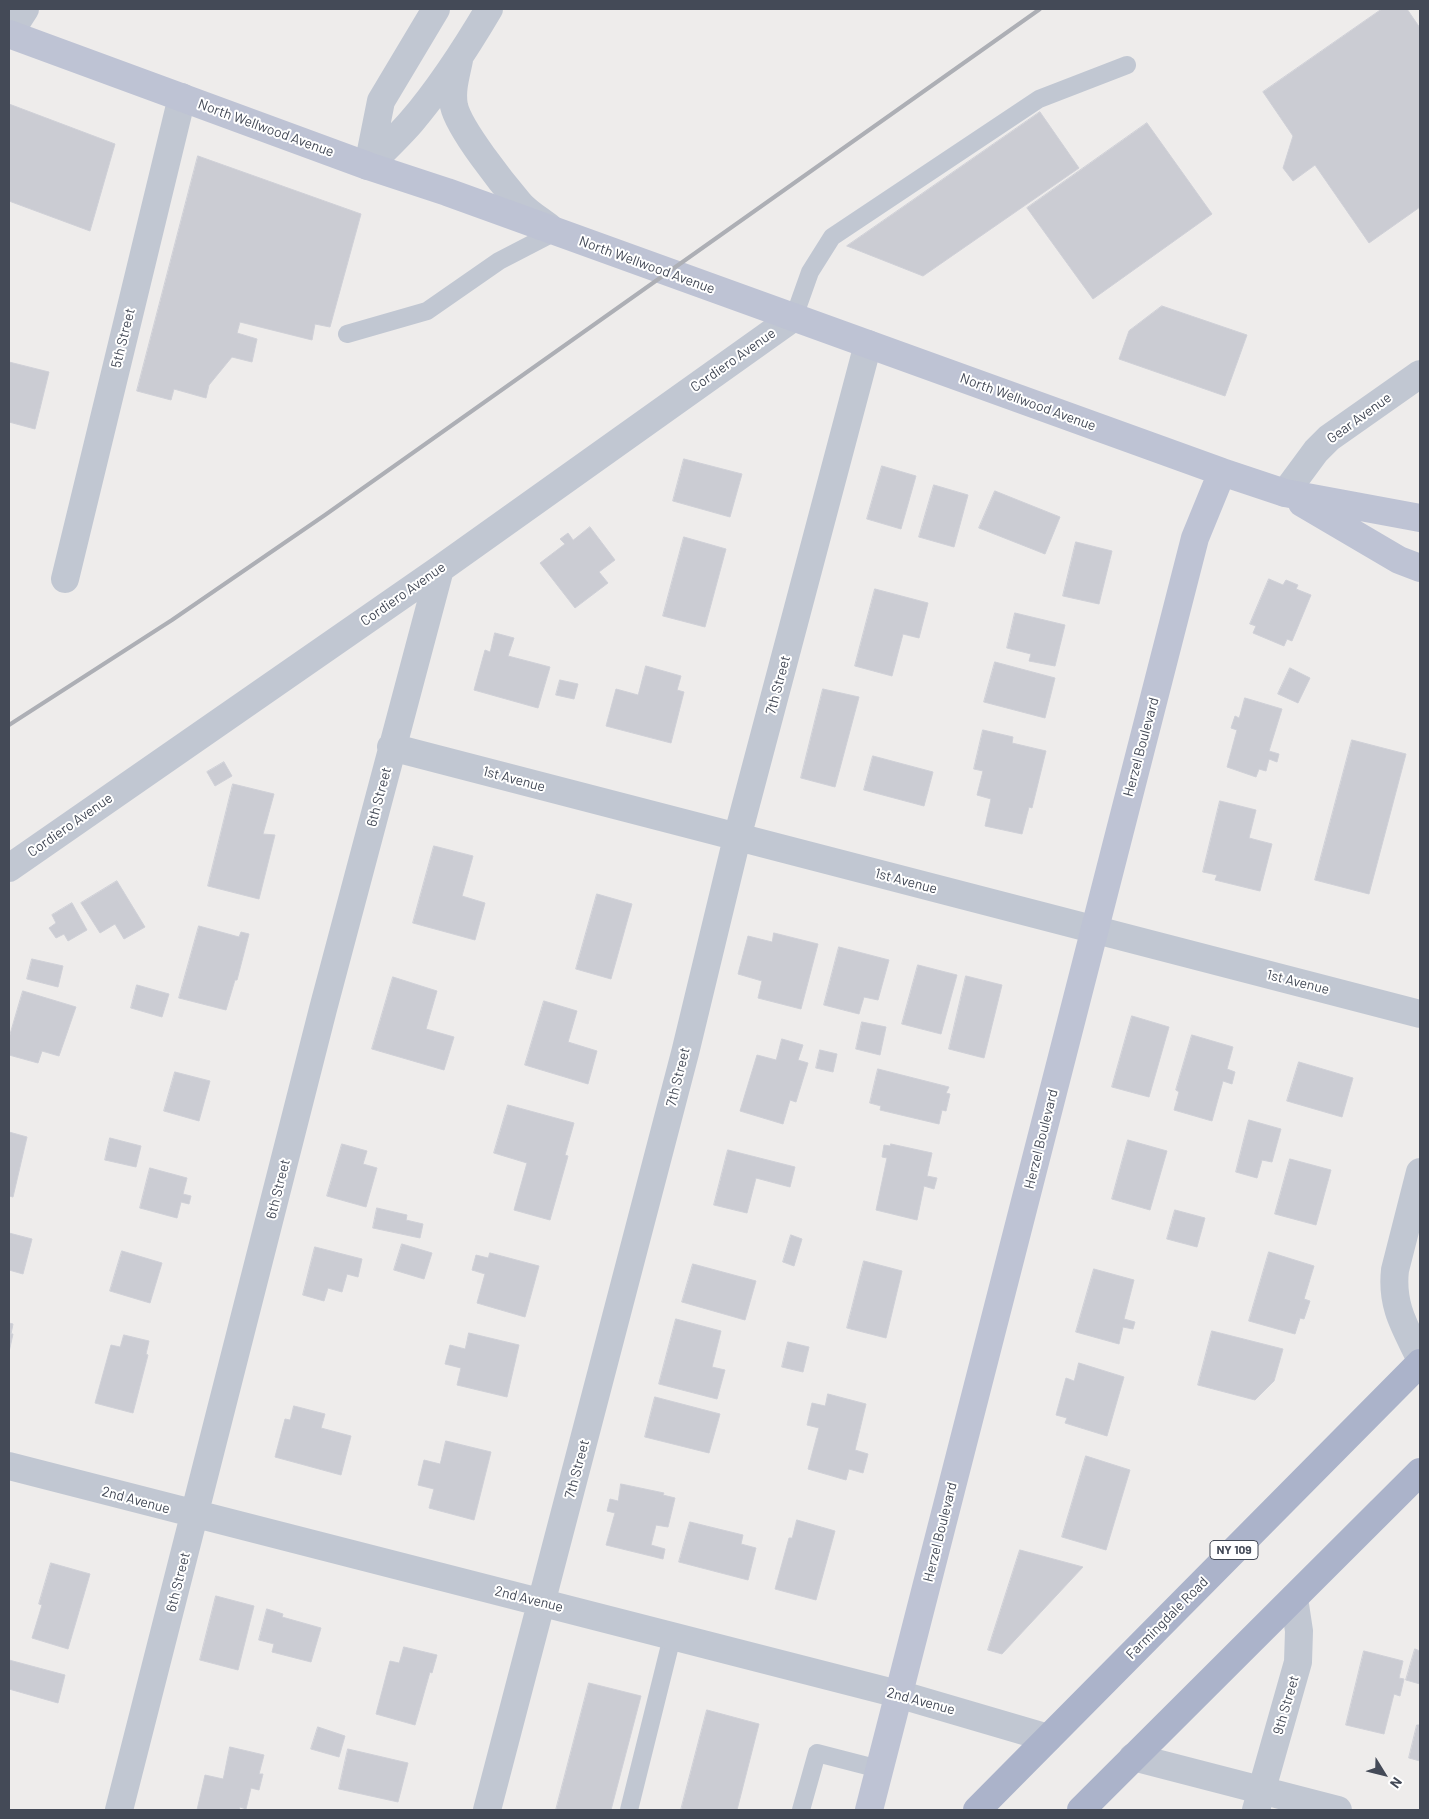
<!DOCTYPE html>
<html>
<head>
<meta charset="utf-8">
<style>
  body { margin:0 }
  #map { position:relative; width:1429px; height:1819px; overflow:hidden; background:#eeeceb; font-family:Barlow,sans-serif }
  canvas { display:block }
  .frame { position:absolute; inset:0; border:10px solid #444a57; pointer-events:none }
  .north { position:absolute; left:1359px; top:1749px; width:50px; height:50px; -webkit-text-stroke:4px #fff; paint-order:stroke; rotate:126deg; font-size:14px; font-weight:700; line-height:20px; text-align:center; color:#444a57 }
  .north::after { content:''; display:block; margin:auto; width:18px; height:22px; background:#444a57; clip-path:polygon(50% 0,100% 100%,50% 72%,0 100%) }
</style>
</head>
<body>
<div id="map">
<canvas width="1429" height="1819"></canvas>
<div class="frame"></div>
<div class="north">N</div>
</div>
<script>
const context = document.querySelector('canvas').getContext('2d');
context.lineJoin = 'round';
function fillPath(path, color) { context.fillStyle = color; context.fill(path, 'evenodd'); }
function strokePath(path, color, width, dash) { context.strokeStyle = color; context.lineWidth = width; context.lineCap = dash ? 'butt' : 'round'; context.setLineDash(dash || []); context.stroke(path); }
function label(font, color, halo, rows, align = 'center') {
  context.font = font + ' Barlow,sans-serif'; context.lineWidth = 4; context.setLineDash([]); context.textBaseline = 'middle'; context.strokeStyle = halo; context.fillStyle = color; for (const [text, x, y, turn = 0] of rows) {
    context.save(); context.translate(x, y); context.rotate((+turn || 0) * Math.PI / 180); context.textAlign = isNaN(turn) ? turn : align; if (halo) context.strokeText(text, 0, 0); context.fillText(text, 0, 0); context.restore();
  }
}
const building = new Path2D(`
  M1382 9H1407L1420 28V207L1369 243 1315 165 1293 181 1283 168 1293 136 1263 92Z
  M9 104 115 144 90 231 9 201Z
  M1040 112 1079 168 923 276 847 246Z
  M1147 123 1212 214 1093 299 1027 208Z
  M198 156 361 214 330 327 315 324 312 340 240 322 237 333 257 339 252 362 232 357 209 385 206 398 174 389 171 400 137 391Z
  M1162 306 1247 335 1225 396 1119 359 1129 331Z
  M9 362 49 372 35 429 9 422Z
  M684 459 742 474 730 517 673 501Z
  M882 466 916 476 901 529 867 519Z
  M934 485 968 495 954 547 919 537Z
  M995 491 1060 517 1045 554 979 528Z
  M590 527 615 560 599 572 608 583 575 608 540 563 565 544 560 539 568 533 573 540Z
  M684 537 726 549 705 627 663 616Z
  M1076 542 1112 551 1099 604 1063 596Z
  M1269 579 1283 585 1286 580 1298 585 1296 589 1311 595 1292 641 1287 639 1284 646 1253 633 1256 626 1250 624Z
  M875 589 928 603 919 638 903 634 892 676 855 666Z
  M1015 613 1065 625 1055 666 1029 661 1031 654 1007 648Z
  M495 633 514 638 508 656 550 667 538 708 474 690 485 650 490 652Z
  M995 662 1055 678 1045 718 984 702Z
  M646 666 681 676 677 690 684 692 671 743 606 726 616 689 638 695Z
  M1290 668 1310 678 1298 703 1278 694Z
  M560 680 578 684 574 699 556 695Z
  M823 689 859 697 835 787 801 778Z
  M1245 698 1282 709 1269 751 1279 754 1277 762 1269 759 1266 771 1259 769 1256 777 1227 767 1237 730 1231 728 1235 716 1239 718Z
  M983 730 1013 737 1012 743 1046 751 1032 808 1029 807 1022 834 985 826 991 799 977 795 983 771 974 769Z
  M1352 740 1406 754 1369 894 1315 880Z
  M873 756 933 772 924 806 864 790Z
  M224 762 232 776 215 786 207 772Z
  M233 784 274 794 263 834 275 835 259 899 208 886Z
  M1220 801 1256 810 1249 838 1272 844 1260 891 1215 880 1217 875 1203 872Z
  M434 846 473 856 462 896 485 903 475 940 413 923Z
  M117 881 145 927 124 939 115 924 100 933 81 903Z
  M597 894 632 904 611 979 576 969Z
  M72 903 87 930 68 941 64 934 56 938 49 928 56 923 52 915Z
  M199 926 239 937 241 932 249 934 237 980H235L226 1010 179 998Z
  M774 933 818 944 801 1009 758 998 762 981 738 974 748 936 772 942Z
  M839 947 889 960 878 1000 864 997 859 1014 824 1005Z
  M32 959 63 966 58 987 27 979Z
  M918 965 957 975 941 1034 902 1024Z
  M966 976 1002 985 984 1058 949 1049Z
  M393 977 437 991 426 1029 454 1037 444 1070 372 1049Z
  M137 985 169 994 162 1017 131 1008Z
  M23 991 76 1007 59 1056 42 1051 38 1063 9 1055V1038Z
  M544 1001 577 1011 568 1042 597 1051 588 1084 525 1065Z
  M1132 1016 1169 1027 1149 1097 1112 1087Z
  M862 1022 886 1027 880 1055 856 1049Z
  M1192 1035 1233 1047 1227 1069 1235 1072 1232 1084 1223 1081 1212 1121 1174 1110 1179 1092 1176 1090Z
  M782 1039 803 1045 798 1060 808 1063 796 1102 790 1100 783 1124 740 1111 757 1055 776 1060Z
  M820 1050 837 1054 833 1072 816 1068Z
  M1299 1062 1353 1078 1342 1117 1287 1101Z
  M878 1069 949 1087 946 1093 950 1094 946 1111 942 1110 939 1124 880 1110 881 1106 870 1103Z
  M175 1072 210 1081 199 1121 164 1111Z
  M508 1105 574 1123 565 1155 568 1156 550 1220 514 1210 527 1163 494 1153Z
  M1249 1120 1281 1129 1272 1162 1262 1160 1257 1178 1236 1172Z
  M9 1132 27 1137 13 1197 9 1196Z
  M110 1138 141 1146 136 1167 105 1160Z
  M1128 1140 1167 1151 1150 1210 1112 1199Z
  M342 1144 367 1151 363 1164 377 1168 366 1207 327 1196Z
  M891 1144 932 1153 927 1176 937 1178 934 1189 924 1186 917 1220 876 1210 887 1158 882 1157 884 1145 890 1146Z
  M728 1150 795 1167 790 1187 756 1178 747 1213 714 1205Z
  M1290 1159 1331 1170 1316 1225 1275 1214Z
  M150 1168 187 1178 183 1194 191 1196 189 1204 181 1202 177 1218 140 1208Z
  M377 1208 407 1215 406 1220 423 1224 420 1238 373 1228Z
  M1175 1210 1205 1218 1197 1247 1167 1239Z
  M9 1233 32 1239 23 1274 9 1270Z
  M791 1235 802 1239 794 1266 783 1262Z
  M402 1244 432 1253 424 1279 394 1270Z
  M315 1247 362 1259 358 1277 347 1274 342 1292 328 1288 324 1301 303 1295Z
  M122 1251 162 1263 150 1303 110 1291Z
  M1269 1252 1314 1266 1304 1299 1310 1301 1304 1319 1300 1318 1295 1334 1249 1321Z
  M490 1253 539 1266 525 1317 477 1303 485 1274 472 1270 476 1255 488 1258Z
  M864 1261 902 1271 886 1338 847 1328Z
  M693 1264 756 1281 745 1320 682 1302Z
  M1094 1269 1134 1280 1124 1319 1135 1322 1133 1329 1123 1327 1119 1344 1076 1332Z
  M676 1319 721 1331 712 1367 725 1370 717 1399 659 1384Z
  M9 1323 13 1324 11 1334H13L9 1352Z
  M1212 1331 1283 1349 1274 1381 1255 1400 1198 1385Z
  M469 1333 519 1345 507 1397 457 1385 461 1368 445 1364 450 1345 465 1349Z
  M124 1335 149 1341 146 1354 148 1355 133 1413 95 1403 111 1345 120 1347Z
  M788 1342 809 1347 803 1372 782 1367Z
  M1079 1363 1124 1377 1107 1436 1065 1423 1067 1418 1056 1415 1066 1378 1074 1381Z
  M828 1394 866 1404 855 1450 868 1454 863 1473 849 1469 846 1480 808 1469 819 1428 807 1425 812 1403 825 1406Z
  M655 1397 720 1414 709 1453 645 1437Z
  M294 1406 325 1414 321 1428 351 1436 341 1475 275 1457 285 1419 290 1420Z
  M446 1441 491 1452 474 1520 429 1508 434 1489 418 1485 424 1460 440 1464Z
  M1086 1456 1130 1470 1106 1550 1062 1537Z
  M621 1484 664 1493 663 1495 675 1498 668 1527 656 1525 651 1545 665 1549 663 1559 606 1545 615 1513 607 1511 610 1499 618 1501Z
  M797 1520 835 1531 816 1600 775 1589 789 1538H792Z
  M690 1522 743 1535 741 1544 756 1548 748 1580 679 1562Z
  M1020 1550 1083 1567 1002 1654 988 1650Z
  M51 1563 90 1574 68 1649 32 1638 42 1605 39 1604Z
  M216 1596 254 1606 238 1670 200 1660Z
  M267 1609 283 1614 282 1617 321 1628 311 1662 272 1652 274 1644 259 1640Z
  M404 1647 437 1655 432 1673 430 1672 415 1725 376 1714 390 1661 399 1663Z
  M1415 1649 1420 1651V1684L1406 1680Z
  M1364 1651 1403 1661 1399 1678 1404 1679 1400 1696 1394 1694 1384 1734 1346 1725Z
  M9 1660 65 1675 58 1703 9 1689Z
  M589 1683 641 1696 611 1810H556Z
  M707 1710 759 1724 737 1810H681Z
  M1417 1725H1420V1761L1409 1758Z
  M318 1727 345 1736 339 1757 311 1749Z
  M230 1747 264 1755 259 1774H263L259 1790 251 1788 246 1809 240 1807 239 1810H197L205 1775 223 1779Z
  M348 1749 408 1763 398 1802 339 1789Z`);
const lane = new Path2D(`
  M794 317 810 272 832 237 1039 99 1127 65
  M347 334 427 311 499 261 555 232
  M629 1810 672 1637
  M801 1810 817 1753 879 1769`);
const street = new Path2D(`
  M9 34 25 9
  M459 60C456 75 451 90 454 106 459 129 503 184 520 204 528 213 540 220 550 228
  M368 166C383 151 398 137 411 122 441 87 466 48 489 9
  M368 166 381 101 436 9
  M1285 493 1316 451 1329 438 1420 374
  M65 579 182 97
  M391 747 1420 1014
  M9 868 440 569 794 317
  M1420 1172 1395 1270C1391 1306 1405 1327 1420 1358
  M9 1466 898 1694 1048 1738
  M1133 1757 1338 1810
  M119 1810 323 1009 440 569
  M487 1810 685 1053 737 838 868 344
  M1256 1810 1298 1662 1299 1631 1294 1598`);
const secondary = new Path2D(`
  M9 34 368 166 447 192 1222 472 1285 493 1420 518
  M1302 503 1399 560 1420 568
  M869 1810 1195 538 1222 472`);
const primary = new Path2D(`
  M977 1810 1420 1363
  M1081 1810 1420 1472`);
const rail = new Path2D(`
  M9 725 172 620 325 515 1040 9`);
const shields = [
  [1234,1550,48]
];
const shieldNames = [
  ["NY 109",1234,1550]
];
const streetNames = [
  ["North Wellwood Avenue",266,128,20],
  ["North Wellwood Avenue",647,265,20],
  ["5th Street",123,338,-76],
  ["Cordiero Avenue",733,360,-35],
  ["North Wellwood Avenue",1028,402,20],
  ["Gear Avenue",1359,418,-36],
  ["Cordiero Avenue",403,594,-35],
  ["7th Street",778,685,-75],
  ["Herzel Boulevard",1141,747,-75],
  ["1st Avenue",514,779,15],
  ["6th Street",379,797,-75],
  ["Cordiero Avenue",70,825,-35],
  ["1st Avenue",906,881,15],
  ["1st Avenue",1298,982,14],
  ["7th Street",678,1077,-76],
  ["Herzel Boulevard",1041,1139,-76],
  ["6th Street",278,1189,-76],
  ["7th Street",577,1469,-75],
  ["2nd Avenue",136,1500,15],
  ["Herzel Boulevard",940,1532,-76],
  ["6th Street",178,1582,-76],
  ["2nd Avenue",529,1599,14],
  ["Farmingdale Road",1167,1618,-45],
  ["2nd Avenue",921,1701,15],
  ["9th Street",1286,1705,-74]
];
fillPath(building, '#cbccd3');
strokePath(building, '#cfd0d7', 1);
strokePath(lane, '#c1c7d2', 18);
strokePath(street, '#c1c7d2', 28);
strokePath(secondary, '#bec3d4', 28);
strokePath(primary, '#abb3ca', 28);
strokePath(rail, '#adafb5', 4);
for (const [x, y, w] of shields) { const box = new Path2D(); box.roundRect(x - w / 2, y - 9.5, w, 19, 4); context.fillStyle = '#fff'; context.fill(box); strokePath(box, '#444a57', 1); }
label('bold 12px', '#444a57', null, shieldNames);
label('14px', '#444a57', '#fff', streetNames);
</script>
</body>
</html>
